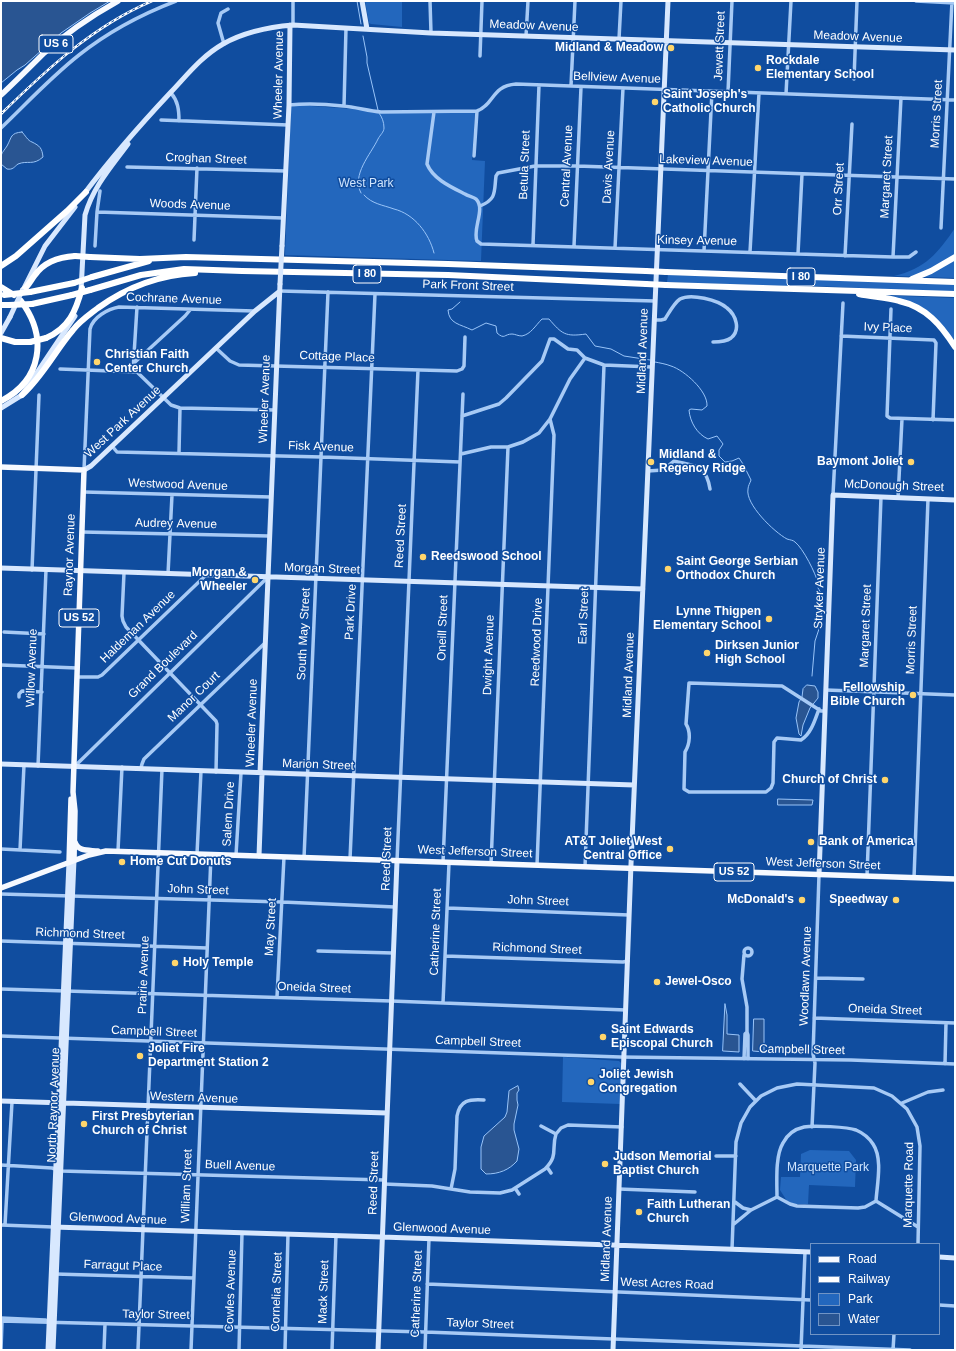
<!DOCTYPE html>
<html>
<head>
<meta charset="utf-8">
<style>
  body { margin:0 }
  #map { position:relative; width:956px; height:1351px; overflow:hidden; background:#104d9f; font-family:Arial,sans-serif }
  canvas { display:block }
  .frame { position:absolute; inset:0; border:2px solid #fff; pointer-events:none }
  .legend { position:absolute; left:810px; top:1243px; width:130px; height:92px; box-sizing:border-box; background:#104d9f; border:1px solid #7094c5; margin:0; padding:5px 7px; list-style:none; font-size:12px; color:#fff }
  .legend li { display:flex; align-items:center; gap:8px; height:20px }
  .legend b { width:20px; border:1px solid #7094c5 }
</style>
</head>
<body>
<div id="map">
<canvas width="956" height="1351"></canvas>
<div class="frame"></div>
<ul class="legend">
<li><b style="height:5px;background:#f6f9ff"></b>Road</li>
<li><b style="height:5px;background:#fff"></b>Railway</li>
<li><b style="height:11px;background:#2367bd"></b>Park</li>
<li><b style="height:11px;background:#295592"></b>Water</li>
</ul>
</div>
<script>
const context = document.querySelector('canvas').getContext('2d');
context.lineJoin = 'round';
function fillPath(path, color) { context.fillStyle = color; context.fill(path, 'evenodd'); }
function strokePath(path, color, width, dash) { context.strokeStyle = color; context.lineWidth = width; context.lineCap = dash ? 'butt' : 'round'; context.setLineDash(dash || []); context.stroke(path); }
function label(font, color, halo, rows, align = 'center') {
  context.font = font + ' Arial,sans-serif'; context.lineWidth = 3; context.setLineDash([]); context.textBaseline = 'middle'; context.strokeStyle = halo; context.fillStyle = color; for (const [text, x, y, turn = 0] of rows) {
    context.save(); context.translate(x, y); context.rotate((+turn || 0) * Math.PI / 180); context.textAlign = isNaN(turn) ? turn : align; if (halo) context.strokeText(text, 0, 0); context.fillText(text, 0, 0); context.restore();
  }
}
const green = new Path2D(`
  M365 1H402V27L371 24 369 23Z
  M297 105C330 107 362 110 395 112 422 113 449 112 475 112L472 160 485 161 481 261 285 255 291 107Z
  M955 228V278L894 276C925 269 938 253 955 228Z
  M668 275 955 284V292L792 285 788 286 667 282Z
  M878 295 955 298V344L934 317Z
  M563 1057 619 1061 621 1063 620 1104 562 1102Z
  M810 1150 849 1151 856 1160 855 1187 809 1185 808 1204H795L787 1201 780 1190 781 1177H800L801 1154Z`);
const water = new Path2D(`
  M1 1H110L90 13 61 33 25 65 17 70 1 83Z
  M22 132C25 135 28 141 32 142 40 146 42 148 43 157 33 166 28 160 18 164 14 167 13 170 7 169L1 164C1 152 1 155 7 146 12 137 10 133 22 132Z
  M807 685 815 686 818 692V698L810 708 803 725 801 736 799 734 796 718 799 702 802 697 803 689Z
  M778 799 813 800 812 805H778Z
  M725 1004 727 1015V1034L739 1035V1052L723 1051Z
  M754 1019H764V1052L753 1051Z
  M518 1086 519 1090 517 1093V1100L518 1105 514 1124V1130L519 1149 517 1161C509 1170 499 1174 486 1174L481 1169V1147L484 1136 505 1117 507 1112 509 1091Z`);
const stream = new Path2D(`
  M357 1 361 24
  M363 36 367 57V63L378 110
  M361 193C351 175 371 154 378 139 380 135 384 132 384 128 384 122 382 117 379 113
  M364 195C372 204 383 205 394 209 414 214 429 233 434 253
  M460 302 452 309 448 310C449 324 460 324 472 330L486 323 496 326 497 333C505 340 504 334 512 334 515 334 518 336 522 336 531 334 535 326 542 319H549C562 334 565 337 586 334L595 346 611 349 624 356 650 360
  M655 362C660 363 666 364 671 366 684 370 708 391 707 406L702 410 691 409 689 410C690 422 697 434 708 439L717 436 723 444 719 450V456L725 462 732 461 739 458 743 464 751 480C750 483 748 486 748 489 745 504 774 532 787 539 790 540 793 540 795 542 803 548 816 574 818 583
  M812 676 815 641 819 629 822 609 820 603 816 599 818 596 821 593 818 588`);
const street = new Path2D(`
  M293 1V25
  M430 1 431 33
  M916 1 955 3
  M526 36 528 1
  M619 39 621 1
  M224 44 218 23 221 13 228 9
  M480 56 482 1
  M854 79 857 1
  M571 86 575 1
  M728 92 732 1
  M171 93C178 101 179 110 179 121
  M786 94 791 1
  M289 105C307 103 326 104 343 106 356 107 368 111 381 112L477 111C495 104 491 86 516 84L955 100
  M344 106 346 28
  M434 112 427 164C433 179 451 187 465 194 468 196 474 197 476 199 486 209 472 229 477 241L481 244 893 257H909L916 252
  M161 120 288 125
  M1 128C27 103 51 77 79 55 108 32 142 14 176 1
  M474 156 477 111
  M127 167 286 171
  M480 206C497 199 494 192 496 176L498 173 535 166H577L955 179
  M97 212 283 218
  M941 228 952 1
  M194 240 197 168
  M533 245 539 85
  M95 246 97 212 100 191
  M574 246 581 87
  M615 248 623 88
  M704 251 712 91
  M750 252 759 93
  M798 254 802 174
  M845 256 852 124
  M893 257 901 98
  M280 291 655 301
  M891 309 887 416 890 418 955 420
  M654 320H661L665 319C669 313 674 303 680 299 691 293 718 300 727 308 736 315 741 330 731 338 727 341 719 342 713 342
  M841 336 934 340 936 343 933 420
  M217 349 230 361 239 365 457 371 462 369 464 366 465 337
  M134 363 185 316 190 310
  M60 369 137 372 171 405 180 408 275 410
  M133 371 137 307
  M462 416 499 404 506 398 542 361 550 339H554L568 349 577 350 585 358
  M112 446 117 452 322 457 460 462
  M179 453 180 408
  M461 454 491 447H508L523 442 539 433 550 419 570 379 585 358 604 365 652 367
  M84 470 90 329C93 317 108 309 119 307L254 311
  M648 471 663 470 674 461C694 466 706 464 710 489
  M84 492 271 497
  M833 495 843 303
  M898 498 902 419
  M82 532 269 536
  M32 570 39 395
  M124 573 122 616 123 621 126 627 216 721 217 724 216 772
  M168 574 172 495
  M4 632 44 634
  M1 665 77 668
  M77 677H98L102 675 205 576
  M826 690 955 695
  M19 697V694L22 691 42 692
  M819 709C815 720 811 734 801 740L777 738 774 742 773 783 771 788 766 792H689L684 789 685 752C690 744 691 732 686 724L689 683 782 686 821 711H825
  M38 766 46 570
  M74 767 268 577
  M141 768 142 764 144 759 265 643
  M1 849 60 852
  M20 850 24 765
  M118 851 122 767
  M197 854 201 771
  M236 855 241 773
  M304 858 328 292
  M350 859 375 294
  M397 861 418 370
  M443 862 463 394
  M491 864 508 447
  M537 865 554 435 550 419
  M585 867 604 365
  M867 876 881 497
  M914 878 928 499
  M1 894 282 902 395 907
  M447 908 629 915
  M1 941 207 948
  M744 952a4 4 0 1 1 8 0a4 4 0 1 1-8 0Z
  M318 951 393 953
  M744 955 742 979 747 1007V1032L748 1035V1059
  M445 956 623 962 628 961
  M816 978 863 979
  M1 989 391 1001 626 1010
  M277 997 284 857
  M443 1003 449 863
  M814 1018 955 1023
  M1 1036 620 1057 851 1060 955 1064
  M744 1059 745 1034 747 1032
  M945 1064 946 1023
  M740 1084 756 1101
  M902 1103 928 1092 943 1090
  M541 1126 556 1134
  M812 1127 815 1063 813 1054 819 875
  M716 1156H736
  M1 1165 52 1168 61 1171 384 1180
  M547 1167 551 1173
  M384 1184 432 1186 470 1192 500 1193 512 1190 545 1169C559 1155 551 1149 556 1134L561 1128 568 1125 622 1127
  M515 1188 519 1194
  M451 1189 455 1169 457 1116C460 1100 469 1099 484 1100
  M619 1189 695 1192
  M777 1197C777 1182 775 1156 783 1143 787 1135 795 1129 804 1127 813 1125 848 1127 856 1130 863 1133 869 1138 873 1144 883 1159 877 1184 876 1201
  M777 1197 790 1204 797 1206 858 1208 865 1207 876 1201
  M876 1201 918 1227
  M735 1202 743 1208 751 1210
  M734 1224 751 1210 777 1197
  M1 1225 53 1227
  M5 1225 12 1102
  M732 1249 736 1142 741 1123 750 1107 761 1096 777 1088 797 1084 874 1088 892 1096 907 1109 917 1127 920 1146 918 1244
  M55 1274 194 1278
  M427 1284 811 1300
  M939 1305 955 1306
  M1 1318 45 1320 48 1321
  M1 1321 425 1332 910 1350
  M1 1350 2 1321
  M104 1350 105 1324
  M138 1350 162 769
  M191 1350 211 855
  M239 1350 242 1233
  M285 1350 288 1234
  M332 1350 336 1235
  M425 1350 429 1238
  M801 1350 805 1252
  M893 1350 894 1334`);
const secondary = new Path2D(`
  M362 1 367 29
  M84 194C111 158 141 124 171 92 188 74 202 56 223 44 244 32 269 27 293 25L431 33 955 50
  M282 246 289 105 290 25
  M24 288 45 246 75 207
  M81 291 85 215C93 187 111 167 128 144
  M1 333 10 317
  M1 408 22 395 75 316
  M84 470 91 466 255 311 280 291
  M1 568 643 589
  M1 764 634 785
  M260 773 280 284
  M259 856 262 774
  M819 875 833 495 955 500
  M1 1101 387 1113
  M53 1227 382 1237 811 1252
  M939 1257 955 1258
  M48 1350 69 862
  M53 1350 74 860
  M378 1350 397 861
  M613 1350 631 864 668 1`);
const primary = new Path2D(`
  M1 95C15 82 29 68 43 54 65 34 91 16 118 1
  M1 467 84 470 73 792 75 811 74 860
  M75 842C78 852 89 850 98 851
  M69 862 71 799
  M1 888 89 855 106 851 955 879`);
const highway = new Path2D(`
  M90 257 140 259 186 257 448 264 646 271
  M1 266 16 256 67 211 86 192
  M666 272 955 282
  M92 277 149 261
  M912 279 931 271 955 257
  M666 285 955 294
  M1 287 14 295
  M23 290C28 287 31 280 35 275 44 262 60 257 75 256
  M90 290 141 275 184 269 242 271 448 275 646 284
  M30 292 74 283
  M859 294C872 297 886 297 899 301 926 307 941 325 955 347
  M32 304 72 295
  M1 305H9
  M1 338 15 342H30
  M46 338C69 328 76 311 82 288
  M22 395C43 376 55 351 73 330 80 321 89 315 98 308 127 287 159 275 195 273
  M1 401C42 380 48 337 21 301`);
const rail = new Path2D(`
  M1 114C46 70 93 26 152 1`);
const secondaryBridge = new Path2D(`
  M280 284 282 246
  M10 317 22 291`);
const highwayBridge = new Path2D(`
  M75 256 90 257
  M646 271 666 272
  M74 283 92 277
  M646 284 666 285
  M4 295 30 292
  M72 295 90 290
  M9 305 32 304
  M30 342 46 338`);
const markers = [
  [671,48,4,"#ffd66c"],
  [758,68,4,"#ffd66c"],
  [655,102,4,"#ffd66c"],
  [97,362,4,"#ffd66c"],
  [651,462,4,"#ffd66c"],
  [911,462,4,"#ffd66c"],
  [423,557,4,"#ffd66c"],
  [668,569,4,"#ffd66c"],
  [255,580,4,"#ffd66c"],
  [769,619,4,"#ffd66c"],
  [707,653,4,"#ffd66c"],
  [913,695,4,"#ffd66c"],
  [885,780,4,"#ffd66c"],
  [811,842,4,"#ffd66c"],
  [670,849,4,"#ffd66c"],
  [122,862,4,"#ffd66c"],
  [802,900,4,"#ffd66c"],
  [896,900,4,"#ffd66c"],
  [175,963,4,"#ffd66c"],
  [657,982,4,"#ffd66c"],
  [603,1037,4,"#ffd66c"],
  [140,1056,4,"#ffd66c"],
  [591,1082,4,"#ffd66c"],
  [84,1124,4,"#ffd66c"],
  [605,1164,4,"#ffd66c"],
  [639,1212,4,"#ffd66c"]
];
const shields = [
  [56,44,34],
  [367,274,28],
  [801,277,28],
  [79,618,40],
  [734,872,40]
];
const shieldNames = [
  ["US 6",56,44],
  ["I 80",367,274],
  ["I 80",801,277],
  ["US 52",79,618],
  ["US 52",734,872]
];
const streetNames = [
  ["Meadow Avenue",534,26,2],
  ["Meadow Avenue",858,37,2],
  ["Jewett Street",720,46,-88],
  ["Wheeler Avenue",279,75,-89],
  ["Bellview Avenue",617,78,2],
  ["Morris Street",937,114,-87],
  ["Croghan Street",206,159,2],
  ["Lakeview Avenue",706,161,2],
  ["Betula Street",525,165,-88],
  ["Central Avenue",567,166,-87],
  ["Davis Avenue",609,167,-87],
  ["Margaret Street",887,177,-87],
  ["Orr Street",839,189,-87],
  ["Woods Avenue",190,205,2],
  ["Kinsey Avenue",697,241,1],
  ["Park Front Street",468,286,2],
  ["Cochrane Avenue",174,299,2],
  ["Ivy Place",888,328,2],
  ["Midland Avenue",643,351,-88],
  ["Cottage Place",337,357,2],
  ["Wheeler Avenue",265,399,-88],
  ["West Park Avenue",123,422,-43],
  ["Fisk Avenue",321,447,2],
  ["Westwood Avenue",178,485,2],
  ["McDonough Street",894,486,2],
  ["Audrey Avenue",176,524,1],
  ["Reed Street",401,536,-87],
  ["Raynor Avenue",70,555,-88],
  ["Morgan Street",322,569,2],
  ["Stryker Avenue",820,588,-88],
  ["Park Drive",351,612,-87],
  ["Earl Street",584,616,-88],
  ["Margaret Street",866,626,-88],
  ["Haldeman Avenue",138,627,-44],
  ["Oneill Street",443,628,-88],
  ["South May Street",304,634,-87],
  ["Morris Street",912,640,-88],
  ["Reedwood Drive",537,642,-88],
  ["Dwight Avenue",489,655,-88],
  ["Grand Boulevard",163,665,-44],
  ["Willow Avenue",32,668,-88],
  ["Midland Avenue",629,675,-88],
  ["Manor Court",194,697,-44],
  ["Wheeler Avenue",252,723,-88],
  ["Marion Street",318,765,2],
  ["Salem Drive",229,814,-87],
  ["West Jefferson Street",475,852,2],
  ["Reed Street",387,859,-88],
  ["West Jefferson Street",823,864,2],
  ["John Street",198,890,2],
  ["John Street",538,901,2],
  ["May Street",271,927,-87],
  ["Catherine Street",436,932,-88],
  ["Richmond Street",80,934,2],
  ["Richmond Street",537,949,2],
  ["Prairie Avenue",144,975,-88],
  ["Woodlawn Avenue",806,976,-88],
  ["Oneida Street",314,988,2],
  ["Oneida Street",885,1010,2],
  ["Campbell Street",154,1032,2],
  ["Campbell Street",478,1042,2],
  ["Campbell Street",802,1050,1],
  ["Western Avenue",194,1098,2],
  ["North Raynor Avenue",54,1105,-88],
  ["Buell Avenue",240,1166,2],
  ["Reed Street",374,1183,-88],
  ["Marquette Road",909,1185,-89],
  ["William Street",187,1186,-88],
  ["Glenwood Avenue",118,1219,2],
  ["Glenwood Avenue",442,1229,2],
  ["Midland Avenue",607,1239,-88],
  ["Farragut Place",123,1266,2],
  ["West Acres Road",667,1284,2],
  ["Cowles Avenue",231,1291,-88],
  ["Cornelia Street",277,1292,-88],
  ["Mack Street",324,1292,-88],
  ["Catherine Street",417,1294,-88],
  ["Taylor Street",156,1315,1],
  ["Taylor Street",480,1324,2]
];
const poiNames = [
  ["Midland & Meadow",663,48,"right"],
  ["Rockdale",766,61],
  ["Elementary School",766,75],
  ["Saint Joseph's",663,95],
  ["Catholic Church",663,109],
  ["Christian Faith",105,355],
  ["Center Church",105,369],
  ["Midland &",659,455],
  ["Regency Ridge",659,469],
  ["Baymont Joliet",903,462,"right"],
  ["Reedswood School",431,557],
  ["Saint George Serbian",676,562],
  ["Orthodox Church",676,576],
  ["Morgan &",247,573,"right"],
  ["Wheeler",247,587,"right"],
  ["Lynne Thigpen",761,612,"right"],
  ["Elementary School",761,626,"right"],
  ["Dirksen Junior",715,646],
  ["High School",715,660],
  ["Fellowship",905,688,"right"],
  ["Bible Church",905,702,"right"],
  ["Church of Christ",877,780,"right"],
  ["AT&T Joliet West",662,842,"right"],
  ["Central Office",662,856,"right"],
  ["Bank of America",819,842],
  ["Home Cut Donuts",130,862],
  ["McDonald's",794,900,"right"],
  ["Speedway",888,900,"right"],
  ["Holy Temple",183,963],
  ["Jewel-Osco",665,982],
  ["Saint Edwards",611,1030],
  ["Episcopal Church",611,1044],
  ["Joliet Fire",148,1049],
  ["Department Station 2",148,1063],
  ["Joliet Jewish",599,1075],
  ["Congregation",599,1089],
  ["First Presbyterian",92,1117],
  ["Church of Christ",92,1131],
  ["Judson Memorial",613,1157],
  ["Baptist Church",613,1171],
  ["Faith Lutheran",647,1205],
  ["Church",647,1219]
];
const parkNames = [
  ["West Park",366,184],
  ["Marquette Park",828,1168]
];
fillPath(green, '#2367bd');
fillPath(water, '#295592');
strokePath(water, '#99c4f8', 1);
strokePath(stream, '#99c4f8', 1);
strokePath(street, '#a7caf5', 3.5);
strokePath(secondary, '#d8e8fe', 5);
strokePath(primary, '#f6f9ff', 5.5);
strokePath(highway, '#fff', 6);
strokePath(rail, '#fff', 2.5);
strokePath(rail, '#104d9f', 1, [3]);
strokePath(secondaryBridge, '#d8e8fe', 5);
strokePath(highwayBridge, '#fff', 6);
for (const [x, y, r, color] of markers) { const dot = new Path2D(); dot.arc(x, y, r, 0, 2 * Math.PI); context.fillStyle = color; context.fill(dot); strokePath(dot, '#104d9f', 1.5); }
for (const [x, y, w] of shields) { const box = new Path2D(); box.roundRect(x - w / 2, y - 9, w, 18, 3); context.fillStyle = '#104d9f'; context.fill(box); strokePath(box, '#fff', 1); }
label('bold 11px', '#fff', null, shieldNames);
label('12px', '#fff', '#104d9f', streetNames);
label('bold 12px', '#fff', '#104d9f', poiNames, 'left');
label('12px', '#d0e5fe', '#104d9f', parkNames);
</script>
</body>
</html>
